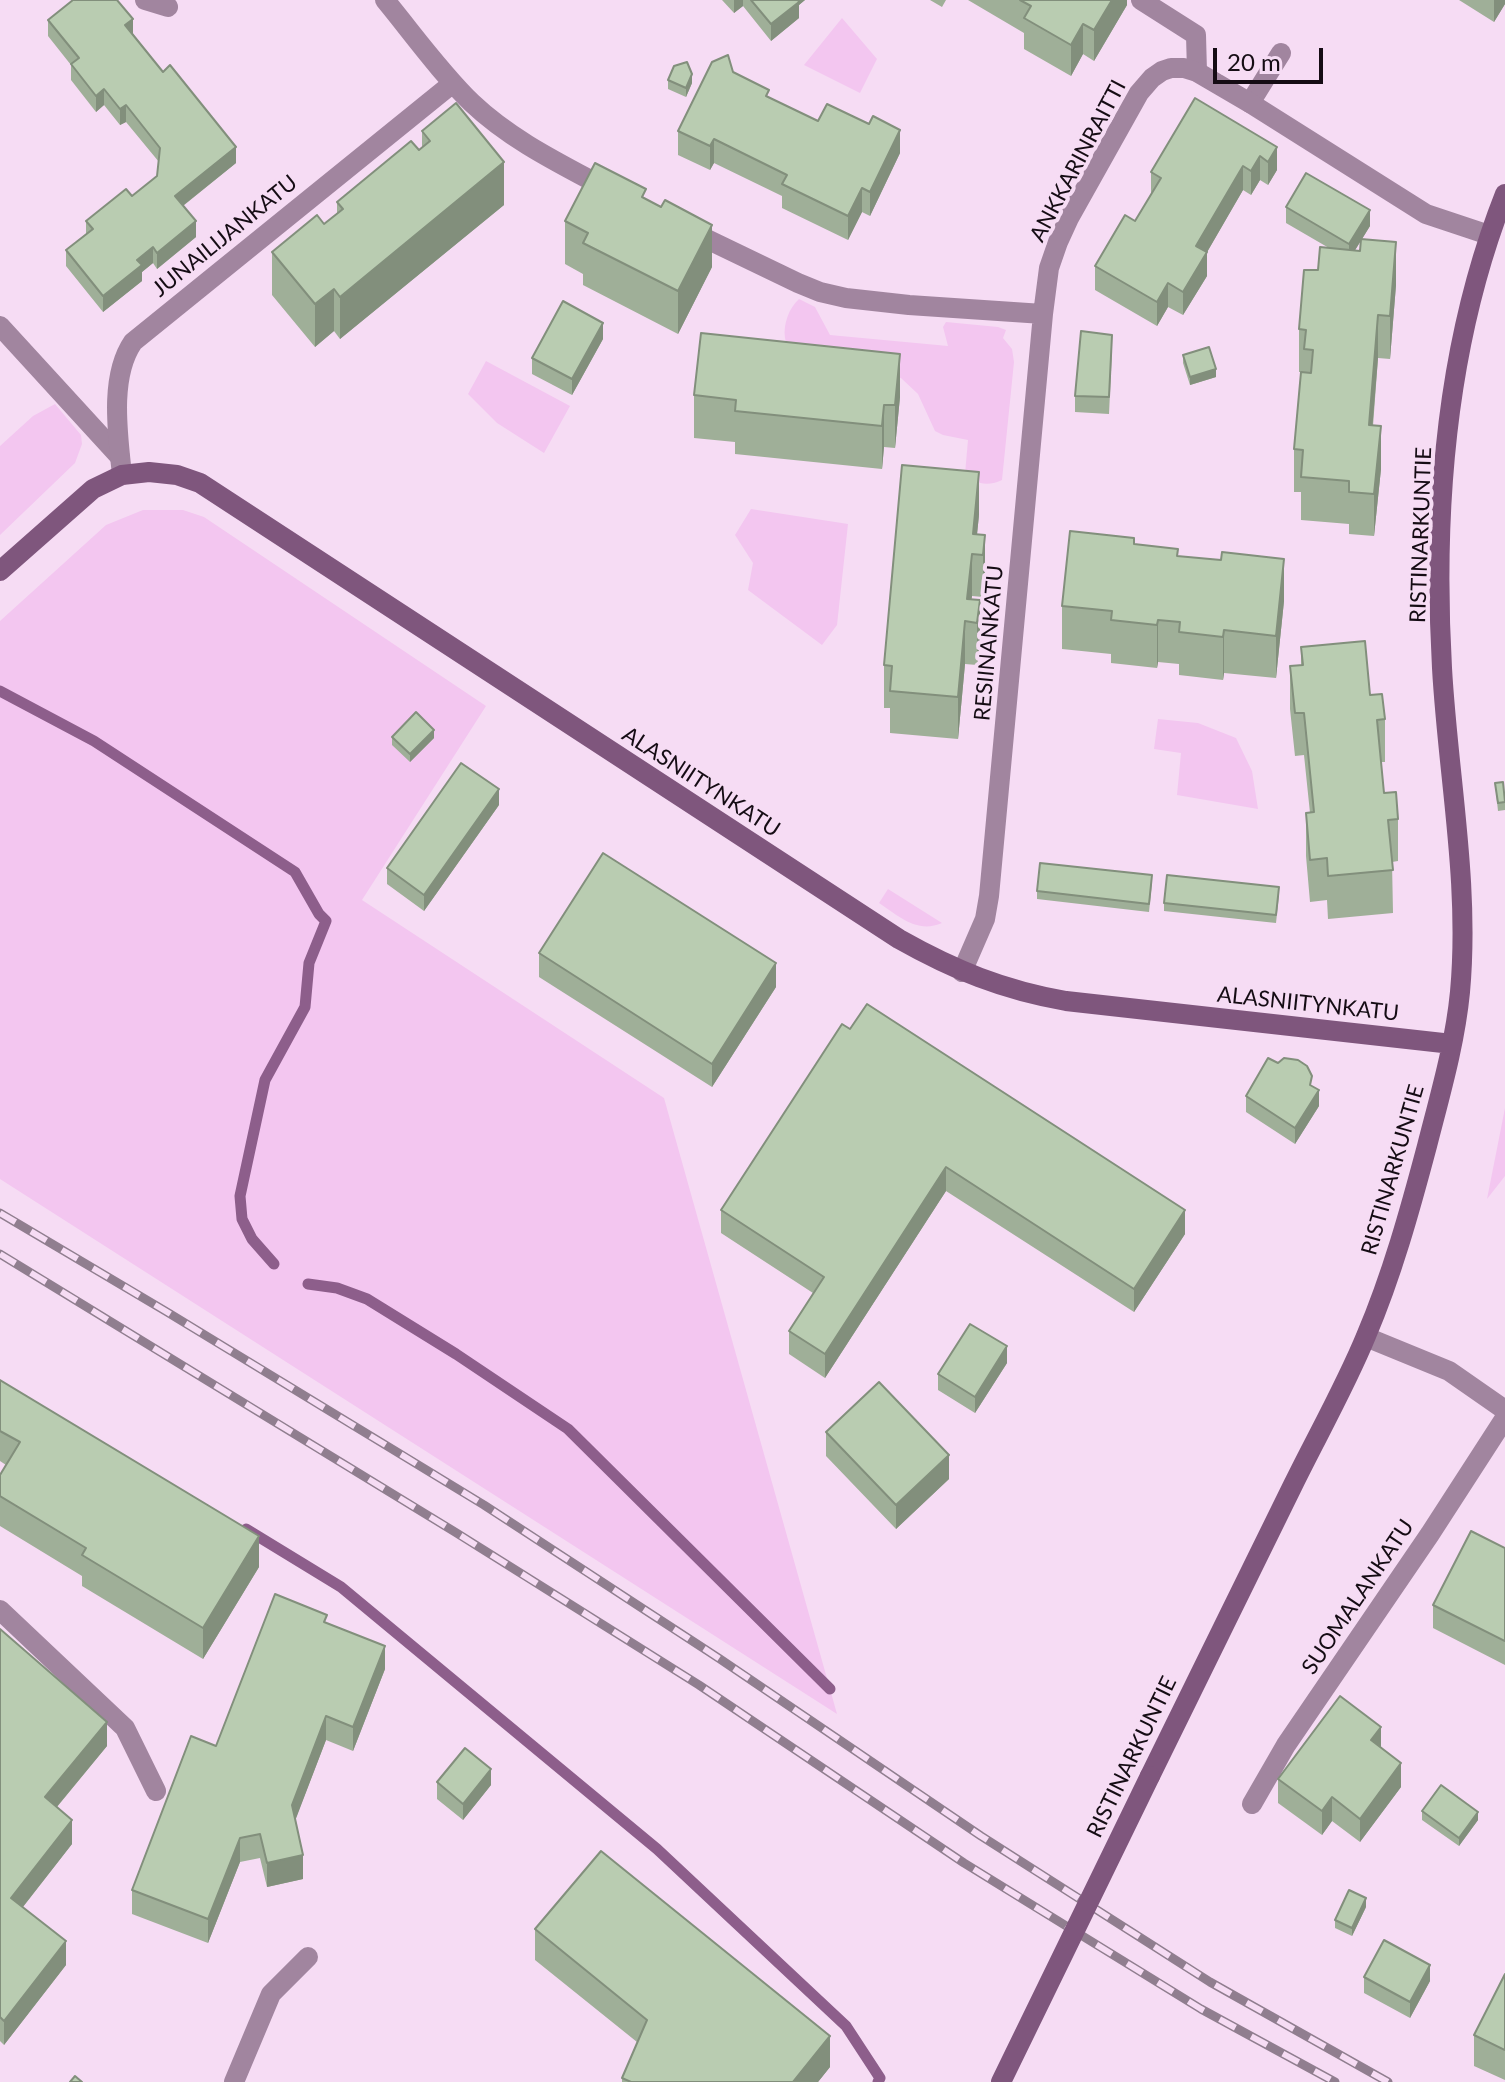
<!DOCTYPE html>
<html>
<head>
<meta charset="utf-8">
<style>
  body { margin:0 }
  #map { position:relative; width:1505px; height:2082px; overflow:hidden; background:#f6dcf4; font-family:Lato,sans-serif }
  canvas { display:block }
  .scale { position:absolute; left:1213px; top:48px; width:110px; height:36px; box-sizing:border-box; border:4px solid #150c14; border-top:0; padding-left:10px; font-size:24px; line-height:28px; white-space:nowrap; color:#150c14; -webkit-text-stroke:6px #f6dcf4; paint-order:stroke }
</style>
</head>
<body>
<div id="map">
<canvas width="1505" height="2082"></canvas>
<div class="scale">20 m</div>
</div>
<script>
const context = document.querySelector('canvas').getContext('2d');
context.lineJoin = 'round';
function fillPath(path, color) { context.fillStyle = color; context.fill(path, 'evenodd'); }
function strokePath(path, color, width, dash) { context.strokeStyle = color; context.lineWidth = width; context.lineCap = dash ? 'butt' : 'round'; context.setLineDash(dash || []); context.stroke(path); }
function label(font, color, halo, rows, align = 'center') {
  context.font = font + ' Lato,sans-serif'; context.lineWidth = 8; context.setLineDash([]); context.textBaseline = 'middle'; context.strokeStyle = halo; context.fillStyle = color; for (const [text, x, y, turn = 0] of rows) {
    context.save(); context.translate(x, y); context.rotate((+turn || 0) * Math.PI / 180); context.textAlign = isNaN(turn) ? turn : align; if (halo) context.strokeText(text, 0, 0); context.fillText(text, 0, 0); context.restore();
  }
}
const green = new Path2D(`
  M842 18 877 59 860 93 804 65Z
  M799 299 815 307 830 335 948 346 943 327 946 322 998 327 1006 330 1003 338 1012 349 1014 362 1002 480C991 486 973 485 965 474L968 440 943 435 935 431 918 394 901 378 794 358C791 352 786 345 785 338 783 324 789 308 799 299Z
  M486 361 570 406 544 453 497 423 468 394Z
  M55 404 81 435 82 444 75 463 0 535V446L33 416Z
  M751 509 848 524 837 625 822 645 748 590 753 563 735 535Z
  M143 510H183L204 517 486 706 362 900 664 1098 837 1714 0 1179V621L106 525Z
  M1158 719 1198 723 1236 738 1252 771 1258 809 1177 795 1181 753 1154 749Z
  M888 889 942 923C917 934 899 916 879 903Z
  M1505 1108V1176L1487 1199Z`);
const stream = new Path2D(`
  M0 691 94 741 295 872 319 914 326 921 309 963 305 1007 265 1080 240 1196 242 1219 252 1239 274 1264
  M308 1284 337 1288 367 1299 456 1354 568 1429 830 1689
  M246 1529 341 1587 657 1849 846 2026 880 2078 878 2082`);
const lane = new Path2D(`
  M145 0 168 7
  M1141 0 1196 35 1197 72
  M1250 103 1281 53
  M0 326 120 457
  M0 1610 125 1728 156 1791
  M234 2082 271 1994 308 1957`);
const street = new Path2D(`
  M385 0C413 34 440 72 472 103 512 141 563 165 611 191
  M690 231 798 283 820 292 846 298 909 305 1043 314 1049 268 1058 242 1069 218 1139 93 1152 78 1162 71 1171 68H1184L1197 72 1250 103 1426 214 1489 235
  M122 475C118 435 109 377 133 342L453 83
  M962 972 985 919 989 896 1043 314
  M1366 1337 1449 1371 1505 1410
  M1252 1804 1286 1745 1430 1534 1505 1418`);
const secondary = new Path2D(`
  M0 571 93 489 122 475 149 472 177 475 200 483 899 939C954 970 1003 990 1066 1001L1452 1044
  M1150 1776C1197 1679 1245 1582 1293 1485 1317 1436 1345 1387 1366 1336 1392 1275 1410 1210 1427 1146 1440 1095 1455 1044 1460 992 1470 883 1448 776 1442 668 1433 509 1446 343 1505 194`);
const rail = new Path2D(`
  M0 1213 167 1312 484 1505 720 1659 981 1836 1210 1982 1388 2082
  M0 1254 455 1532 699 1685 964 1863 1201 2009 1335 2082`);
const secondaryBridge = new Path2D(`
  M1001 2082 1150 1776`);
const wall = new Path2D(`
  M722 0H805L799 5V18L771 41 743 6 734 13Z
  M930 0H946L942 7Z
  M968 0H1127V5L1094 61 1083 54 1071 76 1024 49V33Z
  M1459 0H1505V4L1494 22Z
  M48 20 133 34 236 163 183 206 196 237 157 269 153 263 142 272V281L103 312 66 266V250L86 234V221L132 196 157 176 159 162 126 122 120 125 104 105 96 112 71 80V65L48 36Z
  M733 72 769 98 818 121 900 153 870 216 862 212 848 240 782 208V196L714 163 710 170 678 155V131Z
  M668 80 692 83 686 97 668 89Z
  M422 131 504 205 340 339 334 331 315 347 272 295V252L324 224 337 213V202L419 150 422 148Z
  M1277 147V170L1268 185 1260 180 1251 195 1243 190 1207 252V276L1183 315 1168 307 1157 326 1095 290V266L1135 221 1151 194V172Z
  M646 199 712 267 678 334 583 285V274L565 264V221Z
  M1286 207 1370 226 1362 239 1396 285 1390 359 1378 358 1373 426 1381 469 1374 536 1349 534V524L1301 520V492H1294V449L1304 372H1299V329L1318 270 1329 248 1286 223ZM1360 242V251L1355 250Z
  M603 339 572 395 532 374V358Z
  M1112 351 1109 414 1075 412V396Z
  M1183 355 1216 377 1190 385 1183 363Z
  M694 395 900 397 895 448 884 447 882 469 735 454V442L694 438Z
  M979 515 977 534 985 535V577L983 597 972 596 971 599 980 600V642L977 665 965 664 958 739 890 733V708H884V665Z
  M1134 544 1178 556 1284 601 1276 678 1224 673 1223 680 1179 675V664L1158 662 1157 668 1111 663V654L1062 649V606Z
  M1301 647 1370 695 1385 719V762H1381L1384 793 1398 819V861L1392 862 1393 913 1328 919 1327 900 1310 902 1306 856V813H1310L1304 755 1295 756 1290 709V666L1301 665Z
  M392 737 434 738 410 762 392 745Z
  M1495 783 1505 798V810L1498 811Z
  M499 805 424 911 387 884V868Z
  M1152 883 1149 912 1037 899V891Z
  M1279 895 1276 923 1164 911V903Z
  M539 953 776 987 712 1087 539 977Z
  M842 1024 1185 1234 1134 1312 946 1191 825 1378 789 1354V1331L813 1293 721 1233V1210Z
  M1278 1063 1312 1086 1319 1106 1295 1144 1246 1112V1096Z
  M1007 1363 975 1413 938 1390V1374Z
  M0 1380 259 1567 203 1659 82 1586V1576L0 1526V1475L6 1465 0 1461Z
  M826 1432 949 1479 896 1529 826 1456Z
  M1505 1548V1665L1433 1628V1605Z
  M327 1623 385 1669 353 1751 326 1740 295 1820 303 1879 267 1887 260 1858 240 1862 208 1943 132 1914V1890L216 1746Z
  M0 1629 107 1746 57 1807 72 1844 23 1907 66 1965 4 2045 0 2041Z
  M1381 1748 1401 1787 1360 1842 1332 1821 1322 1835 1278 1803V1779Z
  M437 1782 491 1785 463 1820 437 1799Z
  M1422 1811 1478 1820 1459 1846 1422 1820Z
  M1366 1907 1352 1936 1335 1928V1920Z
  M535 1929 830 2067 818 2082H622V2078L637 2042 535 1960Z
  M1505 1974V2080L1474 2066V2035Z
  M1364 1977 1430 1981 1410 2018 1364 1993Z`);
const shadedWall = new Path2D(`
  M734 0H743V6L734 13Z
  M793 0H805L799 5V18L771 41V24Z
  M1112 0H1127V5L1094 61V30Z
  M1494 0H1505V4L1494 22Z
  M133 19V35L125 25Z
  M1083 24V54L1071 76V45Z
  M692 74V83L686 97V88Z
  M104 89V105L96 112V96Z
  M126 105V122L120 125V109Z
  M900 130V153L870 216V192Z
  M714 139V163L710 170V146Z
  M236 147V163L175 212V196Z
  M1277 147V170L1268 185V162Z
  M1260 156V180L1251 195V171Z
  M504 162V205L340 339V297Z
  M1243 166V190L1206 254 1207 252V276L1183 315V292L1196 246Z
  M862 188V212L848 240V216Z
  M1370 210V226L1349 260V244Z
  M196 221V237L157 269V253Z
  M712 225V267L678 334V291Z
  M1396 242V285L1390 359V316Z
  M153 247V263L142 272V281L103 312V296L137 260Z
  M1168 283V307L1157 326V302Z
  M334 289V331L315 347V304Z
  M1378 315V358L1369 468V425Z
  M603 323V339L572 395V379Z
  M900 354V397L895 448V405Z
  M1216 369V377L1190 385V377Z
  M884 405V447L882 469V426Z
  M1381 426V469L1374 536V494Z
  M979 472V515L975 554 973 534Z
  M985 535V577L983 597V555Z
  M972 554V596L969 622 967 599Z
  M1284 559V601L1276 678V636Z
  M980 600V642L977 665V623Z
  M1158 620V662L1157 668V625Z
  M965 621V664L958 739V697Z
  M1224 630V673L1223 680V637Z
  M434 730V738L410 762V754Z
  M499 789V805L424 911V895Z
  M776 963V987L712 1087V1064Z
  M1319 1090V1106L1295 1144V1128Z
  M946 1167V1191L825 1378V1354Z
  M1185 1210V1234L1134 1312V1289Z
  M1007 1346V1363L975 1413V1397Z
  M949 1455V1479L896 1529V1505Z
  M259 1536V1567L203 1659V1628Z
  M385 1646V1669L353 1751V1727Z
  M326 1716V1740L292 1829V1805Z
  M107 1722V1746L45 1821V1797Z
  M1381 1727V1750L1371 1740Z
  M1401 1763V1787L1360 1842V1819Z
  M491 1769V1785L463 1820V1804Z
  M1332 1797V1821L1322 1835V1811Z
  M1478 1812V1820L1459 1846V1838Z
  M72 1820V1844L11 1922V1898Z
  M240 1838V1862L208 1943V1919Z
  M303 1855V1879L267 1887V1863Z
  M1366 1898V1907L1352 1936V1928Z
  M66 1941V1965L4 2045V2021Z
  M1430 1965V1981L1410 2018V2002Z
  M830 2036V2067L818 2082H793Z`);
const building = new Path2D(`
  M73 0H117L133 19 125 25 163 72 170 65 236 147 175 196 196 221 157 253 153 247 137 260 142 265 103 296 66 250 93 229 86 221 126 189 132 196 157 176 160 148 126 105 120 109 104 89 96 96 71 64 79 58 48 20Z
  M751 0H798L799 2 771 24Z
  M1020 0H1112L1094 30 1083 24 1071 45 1024 18 1031 6Z
  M728 55 733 72 769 90 766 96 818 121 827 104 869 124 873 116 900 130 870 192 862 188 848 216 782 184 787 175 714 139 710 146 678 131 712 62Z
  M687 62 692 74 686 88 668 80 674 66Z
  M1195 98 1277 147 1268 162 1260 156 1251 171 1243 166 1196 246 1207 252 1183 292 1168 283 1157 302 1095 266 1125 215 1135 221 1161 178 1151 172Z
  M456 103 504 162 340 297 334 289 315 304 272 252 317 215 324 224 343 209 337 202 411 141 419 150 430 141 422 131Z
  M595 163 646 189 642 197 661 207 665 200 712 225 678 291 583 243 588 233 565 221Z
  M1306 173 1370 210 1349 244 1286 207Z
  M1361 239 1396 242 1390 316 1378 315 1369 425 1381 426 1374 494 1349 492V481L1301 477 1303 450 1294 449 1301 372 1311 373 1313 350 1304 349 1306 330 1299 329 1304 270H1318L1320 247 1360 251Z
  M563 301 603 323 572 379 532 358Z
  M1081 331 1112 335 1109 397 1075 396Z
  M701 333 900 354 895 405H884L882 426 735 411 736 400 694 395Z
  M1209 347 1216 369 1190 377 1183 355Z
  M902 465 979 472 973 534 985 535 983 555 972 554 967 599 980 600 977 623 965 621 958 697 890 691 892 666 884 665Z
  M1070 531 1134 538V544L1178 549 1177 556 1221 560 1222 552 1284 559 1276 636 1224 630 1223 637 1179 632 1180 622 1158 620 1157 625 1111 620 1112 611 1062 606Z
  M1365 641 1370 695 1382 694 1385 719 1377 720 1384 793 1396 792 1398 819 1388 820 1393 870 1328 876 1327 858 1310 860 1306 813 1314 812 1304 713H1295L1290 666 1303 665 1301 647Z
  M416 712 434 730 410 754 392 737Z
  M461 763 499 789 424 895 387 868Z
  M1503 782 1505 802 1498 803 1495 783Z
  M603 853 776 963 712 1064 539 953Z
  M1040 863 1152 875 1149 904 1037 891Z
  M1167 875 1279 887 1276 915 1164 903Z
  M867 1004 1185 1210 1134 1289 946 1167 825 1354 789 1331 824 1277 721 1210 842 1024 850 1029Z
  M1268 1058 1278 1063 1284 1058 1298 1060 1307 1066 1312 1076 1310 1085 1319 1090 1295 1128 1246 1096Z
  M970 1324 1007 1346 975 1397 938 1374Z
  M0 1380 259 1536 203 1628 82 1555 86 1548 0 1496V1475L20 1442 0 1431Z
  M879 1382 949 1455 896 1505 826 1432Z
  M1471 1531 1505 1548V1641L1433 1605Z
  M275 1594 327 1615 324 1622 385 1646 353 1727 326 1716 292 1805 303 1855 267 1863 260 1834 240 1838 208 1919 132 1890 191 1736 216 1746Z
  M0 1629 107 1722 45 1797 72 1820 11 1898 66 1941 4 2021 0 2017Z
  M1340 1696 1381 1727 1371 1740 1401 1763 1360 1819 1332 1797 1322 1811 1278 1779Z
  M465 1748 491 1769 463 1804 437 1782Z
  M1441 1785 1478 1812 1459 1838 1422 1811Z
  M601 1851 830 2036 793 2082H631L622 2078 647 2020 535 1929Z
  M1349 1890 1366 1898 1352 1928 1335 1920Z
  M1384 1940 1430 1965 1410 2002 1364 1977Z
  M1505 1974V2050L1474 2035Z
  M75 2076 82 2082H70Z`);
const streetNames = [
  ["ANKKARINRAITTI",1078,161,-62],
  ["JUNAILIJANKATU",225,236,-39],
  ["RISTINARKUNTIE",1421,535,-88],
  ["RESIINANKATU",989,643,-85],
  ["ALASNIITYNKATU",701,782,33],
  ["ALASNIITYNKATU",1308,1004,6],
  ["RISTINARKUNTIE",1393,1170,-74],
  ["SUOMALANKATU",1358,1597,-56],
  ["RISTINARKUNTIE",1132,1757,-64]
];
fillPath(green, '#f3c6f0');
strokePath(stream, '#8d5e8b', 11);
strokePath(lane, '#a1859f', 20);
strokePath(street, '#a1859f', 20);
strokePath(secondary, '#7f567d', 20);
strokePath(rail, '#907e8f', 9);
strokePath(rail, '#f6dcf4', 6, [18]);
strokePath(secondaryBridge, '#7f567d', 20);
fillPath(wall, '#9faf98');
fillPath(shadedWall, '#828f7c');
fillPath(building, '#b9ccb1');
strokePath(building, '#828f7c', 2);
label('22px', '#150c14', '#f6dcf4', streetNames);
</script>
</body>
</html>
